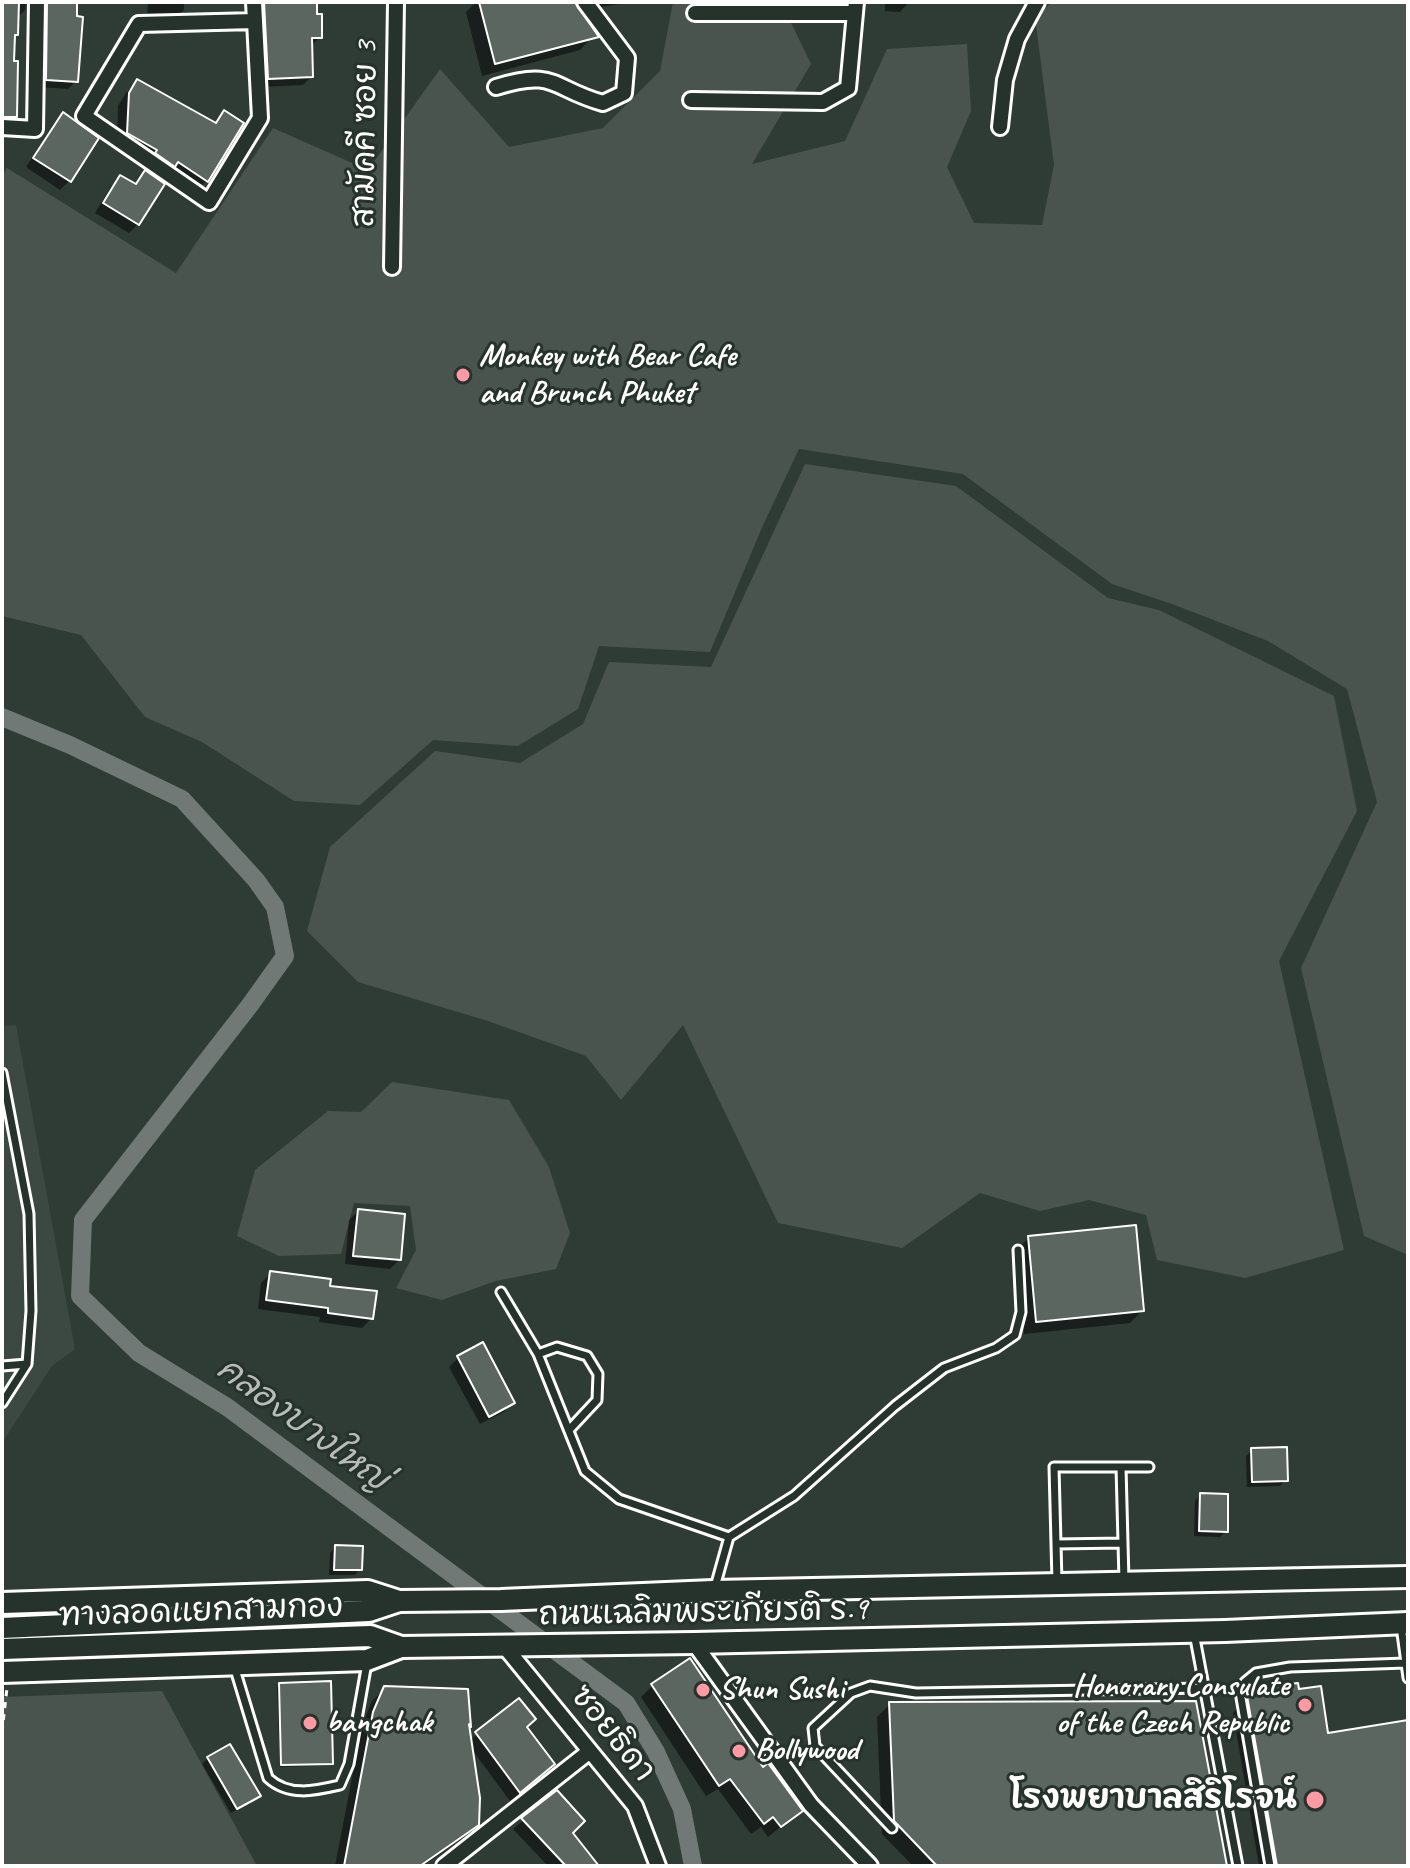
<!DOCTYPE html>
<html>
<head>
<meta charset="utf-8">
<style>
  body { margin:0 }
  #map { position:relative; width:1410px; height:1868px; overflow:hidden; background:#2f3b35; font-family:Caveat,sans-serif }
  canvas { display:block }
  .frame { position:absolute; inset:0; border:4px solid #fff; pointer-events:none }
</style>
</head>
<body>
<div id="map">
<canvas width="1410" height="1868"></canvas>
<div class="frame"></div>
</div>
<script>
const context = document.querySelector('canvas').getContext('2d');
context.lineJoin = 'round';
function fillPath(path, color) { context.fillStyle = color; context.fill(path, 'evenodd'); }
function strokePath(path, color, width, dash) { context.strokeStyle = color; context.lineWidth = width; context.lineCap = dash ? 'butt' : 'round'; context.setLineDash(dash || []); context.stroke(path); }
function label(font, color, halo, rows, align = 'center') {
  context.font = font + ' Caveat,"Playpen Sans Thai",sans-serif'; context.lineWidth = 6; context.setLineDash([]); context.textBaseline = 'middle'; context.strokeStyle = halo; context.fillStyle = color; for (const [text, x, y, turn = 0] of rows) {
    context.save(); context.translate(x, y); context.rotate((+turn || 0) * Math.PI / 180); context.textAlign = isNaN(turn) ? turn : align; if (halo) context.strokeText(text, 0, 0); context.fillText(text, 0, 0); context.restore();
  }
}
const built = new Path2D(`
  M16 1025 75 1349 52 1366 2 1443V1026Z`);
const green = new Path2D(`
  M673 2H781L811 64 752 164 845 141 887 49 967 44 971 111 947 167 974 223 1042 225 1054 165 1035 17 1052 2H1408V1255L1364 1236 1301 968 1377 802 1347 689 1268 641 1172 604 1112 584 963 474 799 449 763 525 710 652 599 646 578 709 518 746 433 740 360 805 294 801 202 742 145 717 81 635 2 616V175L7 168 176 273 273 128 368 170 440 69 509 147 603 128 660 71Z
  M805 464 956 486 1108 598 1159 610 1334 696 1357 811 1279 961 1344 1250 1245 1278 1157 1260 1146 1215 1089 1200 1040 1211 980 1193 902 1248 778 1223 683 1025 621 1100 586 1056 488 1021 358 982 307 931 330 847 435 751 520 763 583 724 609 662 711 667Z
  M392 1082 509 1100 549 1167 570 1233 556 1269 496 1281 442 1300 396 1288 416 1250 410 1206 354 1203 341 1254 279 1256 237 1236 255 1170 328 1111 361 1112Z
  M162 1691 257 1866H2V1697Z`);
const shadow = new Path2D(`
  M2 2H26L25 10 17 18 16 34 13 38 15 116 7 124H2Z
  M35 2H75L76 81 68 89 39 87Z
  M148 2H184V10L178 15 161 14 157 18 147 19Z
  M253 2H315L320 37 311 46V77L303 85 260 87Z
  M476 2H573L592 37 580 50 482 76 466 12Z
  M587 2H632L588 9Z
  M885 2H924L908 3 900 12 885 11Z
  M137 82 213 124 225 113 206 181 195 192 117 144 118 106 126 93Z
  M63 115 69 181 60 190 26 167 54 124Z
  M145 172 138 224 129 233 95 213 111 187 120 177 133 185Z
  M358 1211 399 1260 390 1269 345 1264 349 1220Z
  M1029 1238 1142 1311 1130 1323 1024 1334 1016 1250Z
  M271 1273 327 1287 372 1318 362 1328 319 1322 320 1317 258 1309 261 1283Z
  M458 1358 513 1402 504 1412 480 1424 449 1367Z
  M1252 1450 1286 1480 1280 1486 1247 1487 1246 1456Z
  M1200 1495 1226 1531 1220 1537 1194 1536 1195 1501Z
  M335 1547 360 1569 355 1575H329L330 1553Z
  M280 1685 331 1763 329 1765 280 1767 277 1687Z
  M652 1686 762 1770 800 1811 768 1837 761 1827 751 1834 718 1789 706 1796 641 1697Z
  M385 1688 469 1741 519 1700 525 1728 543 1773 510 1801 470 1747 477 1824 464 1837 423 1866H335L362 1726 372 1701Z
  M1253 1691 1327 1736 1408 1722V1866H1259L1233 1713Z
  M890 1704 1224 1866H913L882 1834 877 1717Z
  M208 1758 258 1796 231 1813 202 1764Z
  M556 1793 570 1833 596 1866H548L513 1829Z`);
const canal = new Path2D(`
  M2 717 70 745 182 799 256 880 275 907 285 956 250 1005 83 1220 80 1296 139 1353 227 1407 626 1703 656 1752 682 1809 693 1866`);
const building = new Path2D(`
  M2 2H19L18 35H15L14 61H18L17 117H2Z
  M47 2H77V16L83 17 78 82 46 80Z
  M264 2H317V14H322V38H312L313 77 268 79Z
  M479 2H575L599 37 495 64Z
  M137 79 216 123 224 110 244 123 208 182 178 162 175 167 155 153 157 150 127 133 129 93Z
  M63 112 99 138 71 182 33 158Z
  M145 170 165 184 139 225 103 203 120 175 136 184Z
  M358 1209 405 1214 401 1260 353 1256Z
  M1136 1225 1144 1311 1036 1322 1028 1236Z
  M270 1271 331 1279 330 1286 377 1291 373 1319 328 1313V1308L266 1300Z
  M483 1342 515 1403 489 1417 457 1356Z
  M1287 1447 1288 1481 1252 1482 1251 1448Z
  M1200 1493 1228 1494V1532L1199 1531Z
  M335 1545 363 1546 362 1570H334Z
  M690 1658 763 1767 768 1763 803 1811 781 1827 773 1817 764 1824 730 1779 719 1786 651 1684Z
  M331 1681 333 1764 281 1765 279 1683Z
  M1298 1683 1299 1689 1321 1686 1328 1733 1408 1720V1866H1277L1247 1696 1252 1689Z
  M384 1686 468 1689 471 1727 469 1724 480 1798 479 1825 420 1866H344L373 1712Z
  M519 1698 536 1719 527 1727 555 1764 520 1793 475 1732Z
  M1196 1701 1227 1866H937L894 1821 889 1702Z
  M230 1744 261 1796 237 1809 207 1757Z
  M557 1790 585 1821 573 1833 599 1866H566L521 1818Z`);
const path = new Path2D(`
  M2 1732 7 1688`);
const service = new Path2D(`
  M2 1073 29 1214 31 1311 27 1364
  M501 1292 538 1354 585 1471 619 1499 729 1537 715 1587
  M538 1354 557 1347 587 1356 598 1374 597 1400 569 1430
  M2 1366 27 1364 2 1403
  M1121 1467H1149
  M729 1537 794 1496 895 1406 944 1368 996 1348 1015 1335 1021 1312 1018 1250
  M1056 1544 1123 1543
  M1057 1582 1054 1467H1121L1124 1581
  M1401 1626 1408 1678
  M1194 1633 1238 1866
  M234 1666 268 1778C289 1797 314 1791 340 1785L349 1764 367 1663
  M892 1828 815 1746 813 1728 851 1693 870 1686 916 1693 1204 1688
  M1270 1866 1240 1692 1245 1682 1256 1673 1290 1667 1406 1663`);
const minor = new Path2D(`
  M254 2 260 118 209 202 84 116 139 24 255 21
  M695 13H855
  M496 87C556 68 552 89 603 103L624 93 627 58 585 2
  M691 100 823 102 848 88 856 2
  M2 127 35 129 37 2
  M1000 127 1005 80 1017 39 1037 2
  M392 267 396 2
  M694 1643 811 1805 870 1866
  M505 1647 635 1806 658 1866
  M444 1866 590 1751`);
const secondary = new Path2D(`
  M2 1603 368 1591 399 1601 501 1600 713 1591 1408 1577
  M2 1628 369 1611 399 1601
  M2 1649 370 1636 401 1647
  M2 1672 367 1660 401 1647 694 1643 1225 1631 1408 1623`);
const markers = [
  [463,375,8,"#ff9aa2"],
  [703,1690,8,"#ff9aa2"],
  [1305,1705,8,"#ff9aa2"],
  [310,1723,8,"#ff9aa2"],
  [739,1751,8,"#ff9aa2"],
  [1315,1800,10,"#ff9aa2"]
];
const streetNames = [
  ["สามัคคี ซอย 3",366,134,-89],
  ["ทางลอดแยกสามกอง",201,1612,-2],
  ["ถนนเฉลิมพระเกียรติ ร.9",703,1613,-1],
  ["ซอยธิดา",612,1734,51]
];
const poiNames = [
  ["Monkey with Bear Cafe",479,357],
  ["and Brunch Phuket",479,394],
  ["Honorary Consulate",1289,1687,"right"],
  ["of the Czech Republic",1289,1724,"right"],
  ["Shun Sushi",719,1690],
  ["bangchak",326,1723],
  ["Bollywood",755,1751],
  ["โรงพยาบาลสิริโรจน์",1297,1800,"right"]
];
const waterNames = [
  ["คลองบางใหญ่",302,1425,36]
];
fillPath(built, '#3c4842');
fillPath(green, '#4a544f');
fillPath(shadow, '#0007');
strokePath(canal, '#707975', 18);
fillPath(building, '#5b6661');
strokePath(building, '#fff', 2);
strokePath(service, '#fff', 13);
strokePath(minor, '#fff', 20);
strokePath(secondary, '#fff', 26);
strokePath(path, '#fff', 3, [6, 6]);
strokePath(service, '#26332d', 7);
strokePath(minor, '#26332d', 14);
strokePath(secondary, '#26332d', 20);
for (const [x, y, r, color] of markers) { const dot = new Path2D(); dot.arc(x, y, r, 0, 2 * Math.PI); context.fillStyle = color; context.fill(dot); strokePath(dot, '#26332d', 3); }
label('32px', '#fff', '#26332d', streetNames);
label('bold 32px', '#fff', '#26332d', poiNames, 'left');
label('italic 34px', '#b8bcba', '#26332d', waterNames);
</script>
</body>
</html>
